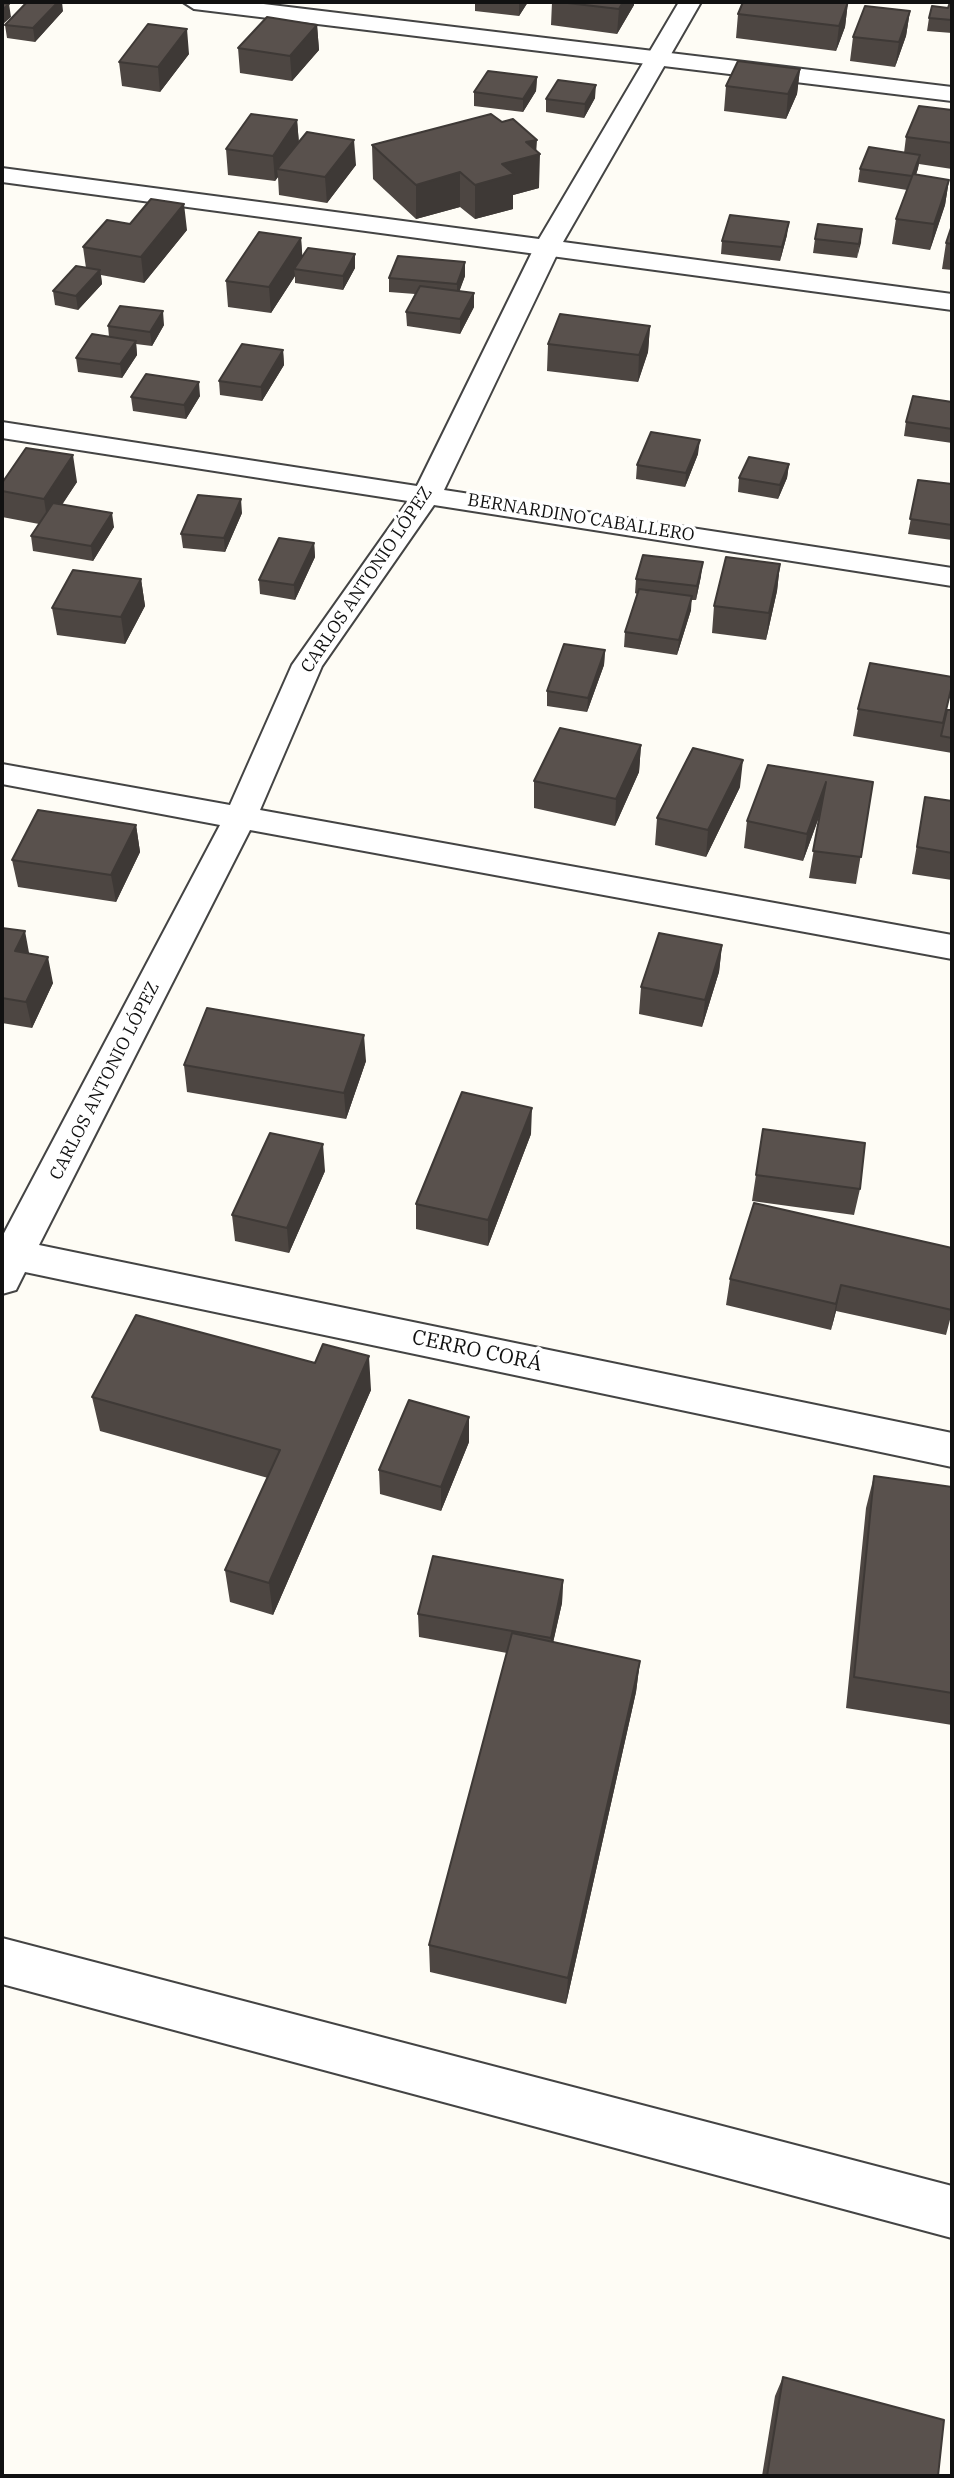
<!DOCTYPE html>
<html>
<head>
<meta charset="utf-8">
<style>
  body { margin:0 }
  #map { position:relative; width:954px; height:2478px; overflow:hidden; background:#fefcf5; font-family:"IBM Plex Serif",serif }
  canvas { display:block }
  .frame { position:absolute; inset:0; border:4px solid #111; pointer-events:none }
</style>
</head>
<body>
<div id="map">
<canvas width="954" height="2478"></canvas>
<div class="frame"></div>
</div>
<script>
const context = document.querySelector('canvas').getContext('2d');
context.lineJoin = 'round';
function strokePath(path, color, width, dash) { context.strokeStyle = color; context.lineWidth = width; context.lineCap = dash ? 'butt' : 'round'; context.setLineDash(dash || []); context.stroke(path); }
function fillPath(path, color) { context.fillStyle = color; context.fill(path, 'evenodd'); }
function label(font, color, halo, rows, align = 'center') {
  context.font = font + ' "IBM Plex Serif",serif'; context.lineWidth = 7; context.setLineDash([]); context.textBaseline = 'middle'; context.strokeStyle = halo; context.fillStyle = color; for (const [text, x, y, turn = 0] of rows) {
    context.save(); context.translate(x, y); context.rotate((+turn || 0) * Math.PI / 180); context.textAlign = isNaN(turn) ? turn : align; if (halo) context.strokeText(text, 0, 0); context.fillText(text, 0, 0); context.restore();
  }
}
const minor = new Path2D(`
  M183 2H247L952 87V101L194 9Z
  M548 238 557 241 561 246 444 490 952 568V586L434 505 322 666 260 810 952 935V959L250 830 39 1245 952 1433V1467L25 1272 16 1290 2 1294V1237L220 825 2 784V764L230 805 292 665 408 501 2 438V422L417 486 535 246 539 241Z
  M2 1938 952 2186V2238L2 1984Z`);
const tertiary = new Path2D(`
  M679 2H701L563 242 952 294V310L2 182V168L539 239Z`);
const wall = new Path2D(`
  M475 2H528L519 16 475 11Z
  M552 2H634V5L617 34 551 25Z
  M848 2 845 27 836 51 736 38 738 14Z
  M952 2V33L927 31 929 18 948 8Z
  M63 11 35 42 7 38 5 25Z
  M910 11 906 36 895 67 850 61 853 37Z
  M317 25 319 50 292 81 240 73 238 48Z
  M189 54 160 92 122 86 119 62Z
  M800 69 797 94 786 119 724 111 726 86Z
  M537 77 536 91 523 112 474 106V92Z
  M595 98 584 118 546 112V99Z
  M952 110V169L919 164 916 175 949 180 945 205 930 250 892 244 896 219 907 190 858 182 860 169 904 153 906 137Z
  M297 120 299 143 356 165 327 203 279 195 278 177 275 181 228 175 226 149Z
  M372 145 536 152 539 188 513 195V209L475 219 460 207 416 219 373 179Z
  M130 224 187 230 144 283 101 275 102 284 78 310 55 305 53 291 86 268 83 247Z
  M952 225V270L942 269 946 243Z
  M862 229 857 258 813 253 815 239Z
  M787 235 780 261 721 254 722 241Z
  M301 238 302 257 355 254V268L343 290 295 283V276L271 313 228 307 226 281Z
  M465 262V276L459 291 474 293V307L460 334 407 326 406 312 415 294 389 292V278Z
  M164 325 152 346 136 344 137 355 122 378 78 372 76 358 109 337 108 326Z
  M650 326 648 352 638 382 547 371 548 344Z
  M283 350 284 365 262 401 220 395 219 381Z
  M200 396 186 419 133 411 131 397Z
  M952 402V443L904 436 906 422Z
  M698 454 685 487 636 479 637 465Z
  M789 464 787 478 778 499 738 492 739 478Z
  M918 480 952 484V540L908 534Z
  M77 482 62 505 114 527 93 561 33 551 31 536 39 524 2 517V483Z
  M242 513 225 552 183 548 181 534Z
  M314 543 315 557 295 600 260 594 259 580Z
  M780 564 777 591 766 640 712 633 714 606Z
  M701 576 696 600H691V610L677 655 624 647 625 632 637 594 635 593 636 579Z
  M141 579 145 606 125 644 57 635 52 608Z
  M605 650 604 665 587 712 547 706V691Z
  M858 709 952 710V753L853 736Z
  M641 745 639 772 615 826 534 808V781Z
  M873 782 856 884 809 878 820 814 803 861 744 848 747 821Z
  M740 787 706 857 655 845 657 818Z
  M925 797 952 801V880L912 874Z
  M136 825 140 852 116 902 18 887 12 860Z
  M2 928 29 954 53 983 32 1028 2 1023Z
  M722 945 719 972 702 1027 639 1014 641 987Z
  M366 1061 346 1119 187 1092 184 1065Z
  M763 1129 860 1189 854 1215 752 1201Z
  M531 1134 488 1246 416 1229V1204Z
  M325 1171 289 1253 235 1241 232 1215Z
  M952 1248V1312L946 1335 836 1311 831 1330 726 1305 730 1279Z
  M371 1390 273 1615 230 1602 225 1570 268 1478 100 1431 92 1397Z
  M469 1442 441 1511 380 1494 379 1470Z
  M874 1476 952 1487V1725L846 1708 866 1508Z
  M563 1580 562 1603 553 1642 640 1661 636 1692 566 2004 430 1972 429 1945 507 1653 419 1637 418 1614Z
  M783 2377 938 2476H762L775 2396Z`);
const shadedWall = new Path2D(`
  M58 2H62L63 11 35 42 33 28Z
  M520 2H528L519 16V3Z
  M623 2H634V5L617 34 619 9Z
  M848 2 845 27 836 51 839 26Z
  M9 4 11 17 2 25V10Z
  M910 11 906 36 895 67 899 42Z
  M317 25 319 50 292 81 290 56Z
  M187 29 189 54 160 92 158 67Z
  M800 69 797 94 786 119 788 94Z
  M537 77 536 91 523 112V99Z
  M596 85 595 98 584 118 585 104Z
  M297 120 299 145 277 169 278 177 275 181 273 156Z
  M354 140 356 165 327 203 325 177Z
  M537 140 536 155 540 154 539 188 513 195V209L475 219V185L502 164 526 142Z
  M920 155 918 169 910 190 912 176Z
  M460 172V207L416 219V185Z
  M949 180 945 205 930 250 934 224Z
  M184 204 187 230 144 283 141 257Z
  M789 222 787 235 780 261 782 247Z
  M862 229 861 243 857 258 859 244Z
  M301 238 303 264 294 269 295 276 271 313 269 287Z
  M355 254V268L343 290V276Z
  M465 262V276L457 298V284Z
  M100 270 102 284 78 310 76 296Z
  M474 293V307L460 334V319Z
  M163 311 164 325 152 346 150 332Z
  M650 326 648 352 638 382 639 355Z
  M136 341 137 355 122 378 120 364Z
  M283 350 284 365 262 401 261 387Z
  M199 382 200 396 186 419 184 405Z
  M700 440 698 454 685 487 686 473Z
  M73 455 77 482 48 525 44 499Z
  M789 464 787 478 778 499 780 485Z
  M241 499 242 513 225 552 224 538Z
  M112 513 114 527 93 561 91 546Z
  M314 543 315 557 295 600 294 585Z
  M703 562 701 576 696 600 697 586Z
  M780 564 777 591 766 640 769 613Z
  M2 571 4 583 2 586Z
  M141 579 145 606 125 644 121 617Z
  M692 596 691 610 677 655 679 640Z
  M605 650 604 665 587 712 588 698Z
  M641 745 639 772 615 826 616 799Z
  M743 760 740 787 706 857 708 830Z
  M826 782 822 809 803 861 807 834Z
  M136 825 140 852 116 902 111 875Z
  M25 931 30 958 15 951Z
  M722 945 719 972 702 1027 705 1000Z
  M48 957 53 983 32 1028 26 1002Z
  M364 1035 366 1061 346 1119 344 1093Z
  M532 1108 531 1134 488 1246V1220Z
  M323 1144 325 1171 289 1253 287 1228Z
  M841 1285 836 1311 831 1330 836 1304Z
  M369 1356 371 1390 273 1615 269 1583Z
  M469 1417V1442L441 1511V1487Z
  M563 1580 562 1603 549 1661 551 1638Z
  M640 1661 636 1692 566 2004 568 1978Z`);
const building = new Path2D(`
  M27 2H58L33 28 5 25Z
  M559 2H623L619 9Z
  M743 2H848L839 26 738 14Z
  M950 2H952V20L929 18 932 6 948 8Z
  M2 3 9 4 2 10Z
  M865 6 910 11 899 42 853 37Z
  M267 17 317 25 290 56 238 48Z
  M148 24 187 29 158 67 119 62Z
  M738 61 800 69 788 94 726 86Z
  M488 71 537 77 523 99 474 92Z
  M558 80 596 85 585 104 546 99Z
  M919 106 952 110V143L906 137Z
  M251 114 297 120 273 156 226 149Z
  M491 114 502 122 513 119 537 140 526 142 540 154 502 164 514 174 475 185 460 172 416 185 372 145Z
  M307 132 354 140 325 177 277 169Z
  M869 147 920 155 912 176 860 169Z
  M913 174 949 180 934 224 896 219Z
  M151 199 184 204 141 257 83 247 107 220 130 224Z
  M730 215 789 222 782 247 722 241Z
  M818 224 862 229 859 244 815 239Z
  M952 225V244L946 243Z
  M259 232 301 238 269 287 226 281Z
  M308 248 355 254 343 276 294 269Z
  M398 256 465 262 457 284 389 278Z
  M76 266 100 270 76 296 53 291Z
  M420 286 474 293 460 319 406 312Z
  M120 306 163 311 150 332 108 326Z
  M560 314 650 326 639 355 548 344Z
  M92 334 136 341 120 364 76 358Z
  M242 344 283 350 261 387 219 381Z
  M146 374 199 382 184 405 131 397Z
  M913 396 952 402V429L906 422Z
  M651 432 700 440 686 473 637 465Z
  M26 448 73 455 44 499 2 491V483Z
  M749 457 789 464 780 485 739 478Z
  M918 480 952 484V525L910 519Z
  M198 495 241 499 224 538 181 534Z
  M53 503 112 513 91 546 31 536Z
  M279 538 314 543 294 585 259 580Z
  M643 555 703 562 697 586 636 579Z
  M726 557 780 564 769 613 714 606Z
  M73 570 141 579 121 617 52 608Z
  M639 589 692 596 679 640 625 632Z
  M564 644 605 650 588 698 547 691Z
  M870 663 952 677V685L943 723 858 709Z
  M947 710H952V738L941 736Z
  M560 728 641 745 616 799 534 781Z
  M693 748 743 760 708 830 657 818Z
  M768 765 873 782 861 857 813 851 826 782 807 834 747 821Z
  M925 797 952 801V853L917 847Z
  M38 810 136 825 111 875 12 860Z
  M2 928 25 931 15 951 48 957 26 1002 2 998Z
  M659 933 722 945 705 1000 641 987Z
  M207 1008 364 1035 344 1093 184 1065Z
  M462 1092 532 1108 488 1220 416 1204Z
  M763 1129 865 1143 860 1189 756 1175Z
  M270 1133 323 1144 287 1228 232 1215Z
  M754 1203 952 1248V1310L841 1285 836 1304 730 1279Z
  M136 1315 315 1363 323 1344 369 1356 269 1583 225 1570 280 1450 92 1397Z
  M409 1400 469 1417 441 1487 379 1470Z
  M874 1476 952 1487V1693L854 1677Z
  M433 1556 563 1580 551 1638 418 1614Z
  M512 1633 640 1661 568 1978 429 1945Z
  M783 2377 944 2420 938 2476H767Z`);
const farStreetnames = [
  ["BERNARDINO CABALLERO",581,518,9],
  ["CARLOS ANTONIO LÓPEZ",367,580,-56],
  ["CARLOS ANTONIO LÓPEZ",105,1081,-63]
];
const streetNames = [
  ["CERRO CORÁ",477,1351,12]
];
strokePath(minor, '#444', 4);
strokePath(tertiary, '#444', 4);
fillPath(minor, '#fff');
fillPath(tertiary, '#fff');
fillPath(wall, '#4d4642');
fillPath(shadedWall, '#3e3936');
fillPath(building, '#59514d');
strokePath(building, '#3e3936', 2);
label('18px', '#111', '#fff', farStreetnames);
label('21px', '#111', '#fff', streetNames);
</script>
</body>
</html>
